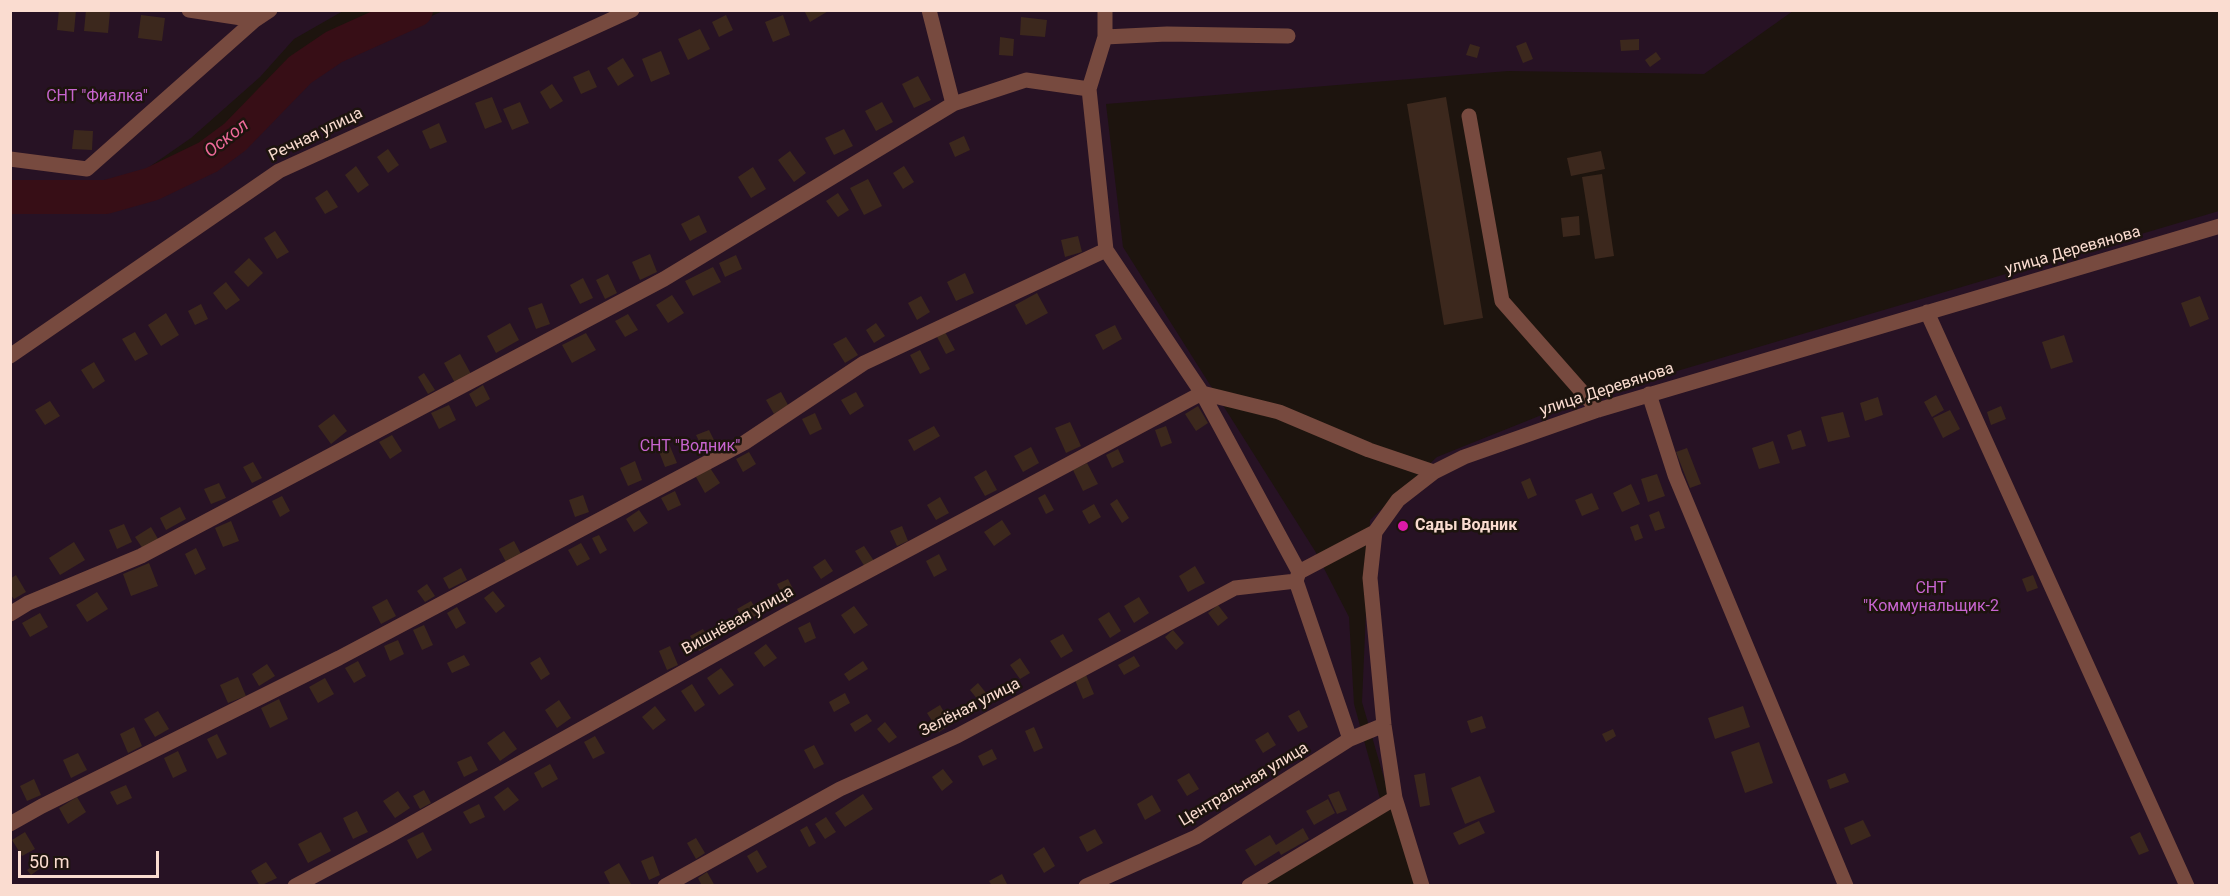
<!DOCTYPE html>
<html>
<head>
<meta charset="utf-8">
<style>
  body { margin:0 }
  #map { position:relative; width:2230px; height:896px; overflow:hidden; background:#1d140e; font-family:Roboto,sans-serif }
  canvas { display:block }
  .frame { position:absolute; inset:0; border:12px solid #fadcd0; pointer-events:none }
  .scale { position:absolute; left:18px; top:851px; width:141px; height:27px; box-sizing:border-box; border:3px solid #fadcd0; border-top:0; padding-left:8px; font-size:18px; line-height:21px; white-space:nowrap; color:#fadcd0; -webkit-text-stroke:4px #1d140e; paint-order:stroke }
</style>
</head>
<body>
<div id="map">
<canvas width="2230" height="896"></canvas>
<div class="frame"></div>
<div class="scale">50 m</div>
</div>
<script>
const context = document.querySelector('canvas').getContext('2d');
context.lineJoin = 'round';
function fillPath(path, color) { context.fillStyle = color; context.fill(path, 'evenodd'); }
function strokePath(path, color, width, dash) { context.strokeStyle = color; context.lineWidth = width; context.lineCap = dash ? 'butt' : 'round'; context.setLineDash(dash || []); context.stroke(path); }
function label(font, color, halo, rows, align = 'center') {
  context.font = font + ' Roboto,sans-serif'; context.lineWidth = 5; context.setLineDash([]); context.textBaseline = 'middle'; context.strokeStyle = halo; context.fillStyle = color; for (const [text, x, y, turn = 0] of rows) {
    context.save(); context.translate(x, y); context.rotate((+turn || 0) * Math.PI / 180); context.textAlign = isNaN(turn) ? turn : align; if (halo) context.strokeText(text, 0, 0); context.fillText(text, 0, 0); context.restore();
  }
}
const green = new Path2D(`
  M10 11H343L294 39 260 77 191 138 106 197H11Z
  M443 11H1793L1704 74 1508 71 1106 104 1123 247 1315 551 1349 617 1354 704 1381 802 1255 885 11 886V211L108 213 154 196 211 170 339 56Z
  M2219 211V885H1428L1392 806 1362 702 1370 520 1437 457 1579 400Z`);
const river = new Path2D(`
  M10 197H106L152 184 208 157 235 137 300 70 334 47 416 10`);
const building = new Path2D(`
  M59 10H76L74 32 57 30Z
  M86 10 110 12 108 33 84 31Z
  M804 10H830L810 22Z
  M141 15 165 18 162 41 138 38Z
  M726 15 733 30 719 37 712 22Z
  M783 15 790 35 773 42 765 22Z
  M1021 17 1047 20 1045 37 1020 35Z
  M700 29 710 49 688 60 678 39Z
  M1000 37 1014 39 1013 56 999 55Z
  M1639 39V50L1621 51 1620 40Z
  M1526 42 1533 59 1523 63 1516 46Z
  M1470 44 1480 47 1477 58 1466 55Z
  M661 51 670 74 651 82 642 59Z
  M1656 52 1661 59 1650 67 1645 60Z
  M623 58 634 76 618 86 607 68Z
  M589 70 597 87 581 94 573 77Z
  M918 76 931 100 914 108 902 84Z
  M552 84 563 101 550 109 540 92Z
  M492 97 502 122 485 129 475 103Z
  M1446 97 1483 318 1444 325 1407 104Z
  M520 102 529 123 512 130 503 109Z
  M882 102 893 122 876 131 865 111Z
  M439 123 447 142 430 149 422 131Z
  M844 129 853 146 834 155 825 138Z
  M74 130 93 131 92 150 72 149Z
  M964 136 970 150 955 157 949 143Z
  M388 149 399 165 388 173 377 157Z
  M790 151 806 173 794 182 778 160Z
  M1601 151 1605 169 1571 176 1567 158Z
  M356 166 369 185 358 193 345 175Z
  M904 166 914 182 903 189 893 173Z
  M753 167 766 189 751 198 738 177Z
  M1602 174 1614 256 1595 259 1582 177Z
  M868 179 882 206 864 215 850 188Z
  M327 190 338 207 325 214 315 198Z
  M838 193 849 210 838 217 826 201Z
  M699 215 707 232 690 241 681 224Z
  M1579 216 1580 235 1563 237 1561 218Z
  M275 231 289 252 277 259 264 238Z
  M1078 236 1082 252 1065 257 1061 240Z
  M650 254 657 272 640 280 632 262Z
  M736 255 742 269 725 277 719 263Z
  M249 258 263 273 248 287 234 272Z
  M713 267 721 282 693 296 685 281Z
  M965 273 974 293 956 301 947 282Z
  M608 274 617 293 605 299 596 280Z
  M583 278 593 298 580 304 570 285Z
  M226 282 240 300 226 310 213 293Z
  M1037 293 1048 313 1026 325 1015 305Z
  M672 295 684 313 668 323 656 305Z
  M921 296 930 312 917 320 908 303Z
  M2200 296 2209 319 2190 327 2181 303Z
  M542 303 550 324 536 329 528 308Z
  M201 304 208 319 195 325 188 311Z
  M166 313 179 335 161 346 148 325Z
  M628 314 638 330 625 337 615 321Z
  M510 323 519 340 496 353 487 336Z
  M876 323 885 336 874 343 866 330Z
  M1115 325 1122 339 1103 350 1095 335Z
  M135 332 148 354 135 361 122 339Z
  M945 332 955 350 946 354 937 337Z
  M586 333 596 350 572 363 562 345Z
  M2064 335 2073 362 2051 369 2042 342Z
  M846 337 858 355 845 363 833 344Z
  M920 350 930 369 920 374 910 355Z
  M460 354 471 374 455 383 444 363Z
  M94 362 105 381 93 389 81 370Z
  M424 373 435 390 428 394 418 377Z
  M483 385 490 399 476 407 469 394Z
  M781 392 788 405 774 414 766 400Z
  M856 392 864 406 850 415 841 400Z
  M1936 395 1944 410 1932 417 1924 402Z
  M1878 397 1883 415 1865 421 1860 403Z
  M50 401 60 416 45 425 35 410Z
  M449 405 456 420 439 429 431 413Z
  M1198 406 1208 423 1196 431 1185 414Z
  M2001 406 2006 419 1991 425 1987 412Z
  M1950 410 1960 429 1943 438 1933 418Z
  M1843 412 1850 437 1828 442 1821 417Z
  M815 413 822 429 810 435 802 419Z
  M334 414 347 431 331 444 318 426Z
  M1070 422 1081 446 1066 453 1055 428Z
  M934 426 940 436 914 451 908 440Z
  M1166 426 1172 443 1161 447 1155 430Z
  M709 430 715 442 702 447 696 435Z
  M1801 430 1806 446 1792 450 1787 435Z
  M392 435 402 451 390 459 379 442Z
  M1773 441 1780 463 1759 469 1752 448Z
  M669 444 677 463 665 467 658 449Z
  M1031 447 1039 463 1023 472 1014 456Z
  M1687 448 1701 484 1690 488 1676 452Z
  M1118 449 1124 462 1112 468 1106 455Z
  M749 452 756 464 743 472 736 459Z
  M635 461 642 480 628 486 620 468Z
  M253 462 262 478 252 483 243 467Z
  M1087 463 1098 484 1083 491 1073 470Z
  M710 468 720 483 705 493 696 477Z
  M986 470 997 490 985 496 974 477Z
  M1657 474 1665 496 1648 502 1641 479Z
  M1530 478 1537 495 1528 499 1521 482Z
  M219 483 226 498 211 504 204 489Z
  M1631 484 1640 504 1622 512 1613 493Z
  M675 491 681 505 668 511 661 498Z
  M1592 493 1599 509 1582 516 1575 500Z
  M1045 494 1054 510 1046 514 1038 498Z
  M583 495 589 512 575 517 569 500Z
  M282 496 290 511 280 517 272 501Z
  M940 497 949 513 936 520 927 505Z
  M1117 499 1129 518 1122 523 1110 504Z
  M1094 504 1101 517 1089 524 1082 511Z
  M180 507 186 519 166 530 160 518Z
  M639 510 648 523 634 532 626 519Z
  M1659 511 1665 528 1655 531 1649 515Z
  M1002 520 1011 534 994 546 984 532Z
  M231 521 239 541 223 547 215 528Z
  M124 524 132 542 117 549 109 530Z
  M1638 524 1643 538 1635 541 1630 527Z
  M902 526 908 541 897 546 890 531Z
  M151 527 158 539 143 549 135 537Z
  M599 535 607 550 600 554 592 538Z
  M514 541 521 554 506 562 499 549Z
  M74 542 85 560 60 575 49 558Z
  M581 543 590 559 577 566 568 550Z
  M864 546 874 561 865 567 855 551Z
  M196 548 206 569 195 575 185 554Z
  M939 554 947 570 934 577 926 561Z
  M825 559 833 571 821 579 813 567Z
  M149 563 158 586 131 596 123 574Z
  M1195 566 1205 583 1188 592 1179 576Z
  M461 568 467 580 449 589 443 578Z
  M16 575 26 592 14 599 10 594V579Z
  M2033 575 2038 588 2027 592 2022 579Z
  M788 579 795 593 784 598 777 584Z
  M427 584 435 596 425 602 417 591Z
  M493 591 505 606 496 613 484 598Z
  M97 592 108 609 87 622 76 605Z
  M1139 597 1149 613 1134 623 1124 606Z
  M387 599 396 616 381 624 372 607Z
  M751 601 759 614 744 622 737 609Z
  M1218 605 1228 618 1218 626 1208 613Z
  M854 606 868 625 854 634 841 615Z
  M457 607 466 623 456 629 447 613Z
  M1109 612 1121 631 1110 638 1098 619Z
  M40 613 48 627 30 637 22 623Z
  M810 622 816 638 805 643 798 628Z
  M424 625 433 645 422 650 413 630Z
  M703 629 711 644 699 651 690 636Z
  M1173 630 1184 643 1176 650 1165 637Z
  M1063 634 1073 651 1061 658 1050 641Z
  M398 640 404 654 390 661 384 646Z
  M766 644 777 658 764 667 754 653Z
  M670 646 678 665 667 670 659 651Z
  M464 655 470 665 452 673 447 663Z
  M1134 656 1140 666 1124 675 1118 665Z
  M540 657 550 674 541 680 530 663Z
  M1020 658 1030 673 1020 679 1010 665Z
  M358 661 366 676 354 683 345 668Z
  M863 661 868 669 849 681 844 674Z
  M267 664 275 676 259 686 252 674Z
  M721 668 734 685 719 695 707 678Z
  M1086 675 1094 694 1083 699 1075 680Z
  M238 677 246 696 228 703 220 685Z
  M325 678 334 694 318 703 309 687Z
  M978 683 991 699 982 705 970 690Z
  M692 684 705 705 695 712 681 691Z
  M845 693 850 703 834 712 829 702Z
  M279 699 288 719 270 728 261 708Z
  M559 700 571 718 557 728 545 710Z
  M940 705 951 724 939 732 927 713Z
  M655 706 666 720 653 730 642 717Z
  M1743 706 1750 727 1715 739 1708 718Z
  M1299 710 1308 727 1298 732 1288 716Z
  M158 711 169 729 155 737 144 719Z
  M867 714 872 721 855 732 850 724Z
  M1482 716 1486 728 1471 733 1467 721Z
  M885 722 897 737 889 743 877 729Z
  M134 727 142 746 128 753 120 734Z
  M1034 727 1043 748 1034 752 1025 731Z
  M1613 729 1616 736 1606 742 1602 734Z
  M504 731 517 749 500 761 487 743Z
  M1268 732 1276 745 1263 753 1255 740Z
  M217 734 227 754 217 759 207 739Z
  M595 736 605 753 593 759 584 742Z
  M1759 742 1773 783 1745 793 1731 752Z
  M814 745 824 764 814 769 804 750Z
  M992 749 997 759 983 766 978 756Z
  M178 751 187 771 173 778 164 758Z
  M78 753 87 770 71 778 63 760Z
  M471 756 478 770 464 777 457 762Z
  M550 764 558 779 542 788 534 773Z
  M943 769 953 782 942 791 932 777Z
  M1189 773 1199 789 1187 796 1177 780Z
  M1425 773 1430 805 1420 807 1414 775Z
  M1845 773 1849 782 1830 789 1827 780Z
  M1480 776 1495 812 1465 824 1451 788Z
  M34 779 41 795 27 801 20 786Z
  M126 785 132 798 117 805 110 792Z
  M508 787 519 800 504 811 494 797Z
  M424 790 431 803 420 809 413 796Z
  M398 791 410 808 395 818 383 801Z
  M1339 791 1347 810 1337 814 1328 795Z
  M863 794 873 809 845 827 835 813Z
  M1152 795 1161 811 1145 820 1137 804Z
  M77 797 86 812 68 824 59 808Z
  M1328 799 1335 813 1314 825 1306 811Z
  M479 804 485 817 470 824 463 812Z
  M357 811 368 832 353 839 343 818Z
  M826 817 836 832 825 839 815 824Z
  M1863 820 1871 836 1851 845 1844 828Z
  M1479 821 1485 833 1459 845 1453 833Z
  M807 826 816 843 809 847 800 830Z
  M1303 828 1309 839 1281 855 1279 851 1255 866 1245 850 1270 835 1276 845Z
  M1095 829 1103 843 1087 852 1079 837Z
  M25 832 35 849 22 856 12 840Z
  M321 832 331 851 308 863 298 844Z
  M423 832 432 850 417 859 407 840Z
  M2140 832 2149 851 2139 855 2130 837Z
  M696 838 705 853 696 859 687 843Z
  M1044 847 1055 866 1044 873 1033 854Z
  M757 850 767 867 757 873 747 856Z
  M653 856 660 875 649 880 641 861Z
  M42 860 45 865 31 875 27 870Z
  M266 862 277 878 260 886 251 871Z
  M619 863 631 884 629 886H611L604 872Z
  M707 872 715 886H702L698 878Z
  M1002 874 1008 886H992L989 881Z`);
const minor = new Path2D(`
  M189 10 255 20
  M929 10 953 104
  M1105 10V37L1089 89 1106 250 1202 393 1279 412 1369 450 1434 472
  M1105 37 1167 34 1288 36
  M1469 116 1502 301 1598 410
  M10 159 87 169 255 20 270 10
  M1927 312 2187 886
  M10 356 279 171 632 10
  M1649 394 1675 475 1846 886
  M1299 572 1296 581 1350 739
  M10 614 28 603 141 556 664 279 953 104 1026 80 1089 89
  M10 824 42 806 339 658 744 443 864 363 1106 250
  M295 886 389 836 784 616 1202 393 1299 572 1375 532
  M665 886 840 789 957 736 1235 588 1296 581
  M1086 886 1196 837 1350 739 1384 725
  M1249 886 1395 798
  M1422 886 1395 798 1384 725 1370 578 1375 532 1398 500 1434 472 1464 457 1598 410 2220 226`);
const markers = [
  [1403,526,6,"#dc1aa7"]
];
const parkNames = [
  ["СНТ \"Фиалка\"",97,97],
  ["СНТ \"Водник\"",690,447],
  ["СНТ",1931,589],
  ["\"Коммунальщик-2",1931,607]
];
const streetNames = [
  ["Речная улица",316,135,-26],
  ["улица Деревянова",2073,251,-16],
  ["улица Деревянова",1607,390,-18],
  ["Вишнёвая улица",738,621,-29],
  ["Зелёная улица",970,708,-27],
  ["Центральная улица",1244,785,-31]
];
const poiNames = [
  ["Сады Водник",1415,526]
];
const waterNames = [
  ["Оскол",227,139,-38]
];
fillPath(green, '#271224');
strokePath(river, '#370e16', 34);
fillPath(building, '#3c281d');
strokePath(minor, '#774a3f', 15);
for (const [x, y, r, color] of markers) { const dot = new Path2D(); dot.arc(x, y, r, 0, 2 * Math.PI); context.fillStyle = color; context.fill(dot); strokePath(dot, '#1d140e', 2); }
label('16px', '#c865d0', '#1d140e', parkNames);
label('16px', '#fadcd0', '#1d140e', streetNames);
label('bold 16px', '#fadcd0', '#1d140e', poiNames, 'left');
label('italic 18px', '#ee6a9a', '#1d140e', waterNames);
</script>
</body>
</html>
